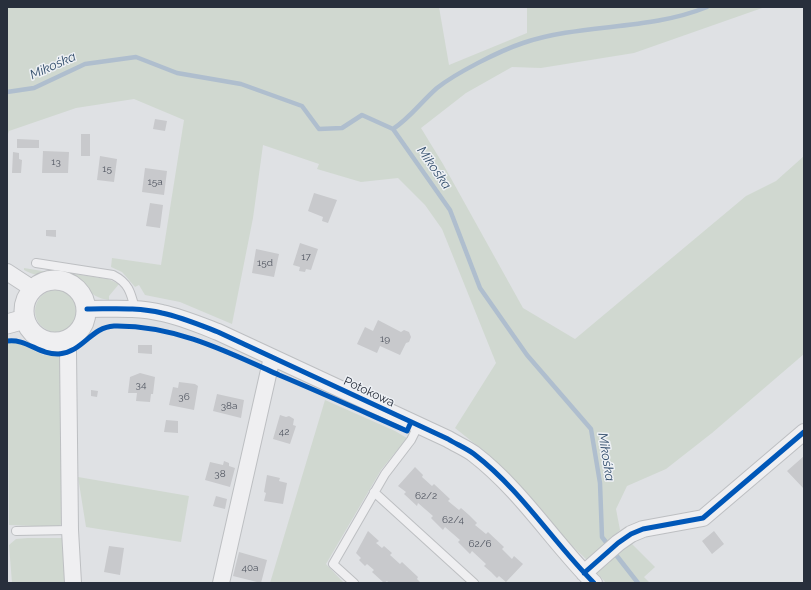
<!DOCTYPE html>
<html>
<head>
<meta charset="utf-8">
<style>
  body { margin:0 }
  #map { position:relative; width:811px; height:590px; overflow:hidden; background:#dfe1e4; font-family:Raleway,sans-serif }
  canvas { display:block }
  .frame { position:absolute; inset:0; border:8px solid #282f3c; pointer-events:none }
</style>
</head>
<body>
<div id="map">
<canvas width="811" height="590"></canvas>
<div class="frame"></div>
</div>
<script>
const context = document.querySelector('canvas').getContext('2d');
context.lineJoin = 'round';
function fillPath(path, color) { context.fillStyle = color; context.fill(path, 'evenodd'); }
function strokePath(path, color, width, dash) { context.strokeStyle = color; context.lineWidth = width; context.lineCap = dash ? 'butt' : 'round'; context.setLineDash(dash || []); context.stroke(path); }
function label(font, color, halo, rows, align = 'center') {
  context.font = font + ' Raleway,sans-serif'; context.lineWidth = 3; context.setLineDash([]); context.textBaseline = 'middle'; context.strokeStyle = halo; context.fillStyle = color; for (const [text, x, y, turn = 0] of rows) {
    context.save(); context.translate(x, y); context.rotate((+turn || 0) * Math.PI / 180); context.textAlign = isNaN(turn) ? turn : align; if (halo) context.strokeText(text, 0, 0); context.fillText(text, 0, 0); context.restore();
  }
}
const green = new Path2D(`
  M7 7H439L449 65 527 33V7H765L634 53 541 68 512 67 466 93 421 128 443 164 523 308 575 339 746 196 776 181 804 156V354L712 433 666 469 627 486 616 509 620 530 588 561 543 518 490 456 455 428 496 363 442 229 425 205 398 178 361 182 317 169 319 164 263 145 253 218 232 324 180 302 145 295 139 285 135 287 122 272 111 267 112 258 161 265 184 120 134 99 76 108 9 131 7 137Z
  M24 268 72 276 75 274 108 279 119 284 109 296V300C87 297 86 283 69 277 51 271 44 281 24 270Z
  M35 311a21 21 0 1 1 42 0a21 21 0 1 1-42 0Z
  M7 343H19L43 355 62 357 61 444 65 521 58 527 9 525Z
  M325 400 395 431 407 438 381 470 326 564 344 583H270Z
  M78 477 189 496 181 542 86 527Z
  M28 538H63L65 583H12L9 545 16 539Z
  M628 540 655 567 644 577 650 583H606L595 571Z`);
const stream = new Path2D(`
  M7 92 34 88 85 64 136 57 177 73 241 84 302 106 319 129 342 128 362 115 393 129 450 210 480 288 527 355 591 429 600 483 602 537 638 583
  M393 129C410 118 421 102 437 88 456 73 499 51 523 43 582 23 648 31 707 7`);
const building = new Path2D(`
  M155 119 167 121 165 131 153 129Z
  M81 134H90V156H81Z
  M17 139 39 140V148H17Z
  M43 151 69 152 68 173H42Z
  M13 152 19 153V159L22 160 21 173H12Z
  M100 156 117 159 114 182 97 180Z
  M145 168 167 171 164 195 142 192Z
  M314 193 337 200 328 223 322 221 323 217 308 211Z
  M150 203 163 205 160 228 146 226Z
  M46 230H56V237L46 236Z
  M300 243 318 249 311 270 306 269 305 272 299 271 300 267 293 265Z
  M256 249 279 254 274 277 252 273Z
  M378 320 401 332 404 330 409 332 411 337 409 342 406 343 400 355 380 346 377 353 357 344 365 327 373 331Z
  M138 345H152V354L138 353Z
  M140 373 155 377 153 394H151L150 402 136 401 137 393H128L130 377Z
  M179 382 195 384 198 386 194 410 169 405 173 387 178 388Z
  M91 390 98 391 97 397 91 396Z
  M217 394 244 400 241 418 213 411Z
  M280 415 286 417 289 416 294 419 293 425 296 426 290 444 273 439Z
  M166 420 178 421V433L164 432Z
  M804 456V489L787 471Z
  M224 461 229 463V466L235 468 230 487 205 480 210 462 223 465Z
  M415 467 423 475 422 477 432 486 434 484 450 499 448 501 459 510 461 508 469 515 477 523 475 525 486 534 488 532 504 547 502 549 512 559 514 556 523 564 506 582 499 576 497 578 491 572 484 566 486 564 472 551 470 554 458 542 460 540 445 527 443 530 431 518 433 516 418 503 417 506 404 494 406 492 398 486Z
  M267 475 280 478 279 481 287 483 283 504 264 501 266 493 264 492Z
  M216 496 227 499 225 509 213 506Z
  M368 531 379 541 376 543 382 548 384 546 392 553 390 555 400 564 402 562 418 577 417 579 421 583H389L387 581 384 583 372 572 374 570 367 564 365 566 359 560 361 558 356 553Z
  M714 531 724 544 712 554 702 541Z
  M109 546 124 548 120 575 104 572Z
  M239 552 267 560 261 583 233 576Z`);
const service = new Path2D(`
  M36 263 113 275C129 283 131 293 135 309
  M374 492 474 583
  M16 531 70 530
  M354 583 333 564 385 474 411 440 418 426`);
const minor = new Path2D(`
  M7 272 33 289
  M87 309C112 309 138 307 162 313 181 317 200 325 218 332L448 439C456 444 466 448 474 454 521 490 553 542 594 583
  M66 341 68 351 70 530 73 583
  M584 573 618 543 631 534 643 529 703 518 804 432
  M221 583 272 357`);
const tertiary = new Path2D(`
  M24 311a31 31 0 1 1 62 0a31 31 0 1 1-62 0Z
  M7 324 25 319`);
const cycleway = new Path2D(`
  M87 309C112 309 138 307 162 313 181 317 200 325 218 332L448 439C456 444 466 448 474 454 521 490 553 542 594 583
  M7 341C26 338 39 355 59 354 83 352 91 327 114 326 174 325 226 351 279 375 322 393 364 412 407 431L411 422
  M584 573 618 543 631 534 643 529 703 518 804 432`);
const numberNames = [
  ["13",56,162],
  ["15",107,169],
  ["15a",155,182],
  ["17",306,257],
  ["15d",265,263],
  ["19",385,339],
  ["34",141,385],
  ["36",184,397],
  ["38a",229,406],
  ["42",284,432],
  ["38",220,474],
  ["62/2",426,496],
  ["62/4",453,520],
  ["62/6",480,544],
  ["40a",250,568]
];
const streetNames = [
  ["Potokowa",369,392,25]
];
const waterNames = [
  ["Mikośka",53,66,-24],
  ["Mikośka",434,168,55],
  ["Mikośka",606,457,81]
];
fillPath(green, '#d0d8d0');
strokePath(stream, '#afbece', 4.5);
fillPath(building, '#c8c9cc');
strokePath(service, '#bdbfc2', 10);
strokePath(minor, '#bdbfc2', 18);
strokePath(tertiary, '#bdbfc2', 21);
strokePath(service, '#efeff1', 8);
strokePath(minor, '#efeff1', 16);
strokePath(tertiary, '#efeff1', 19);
strokePath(cycleway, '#0057b8', 5);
label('10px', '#515661', null, numberNames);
label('12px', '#282f3c', '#edf0f4', streetNames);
label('italic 13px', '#344f6d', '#edf0f4', waterNames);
</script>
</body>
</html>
